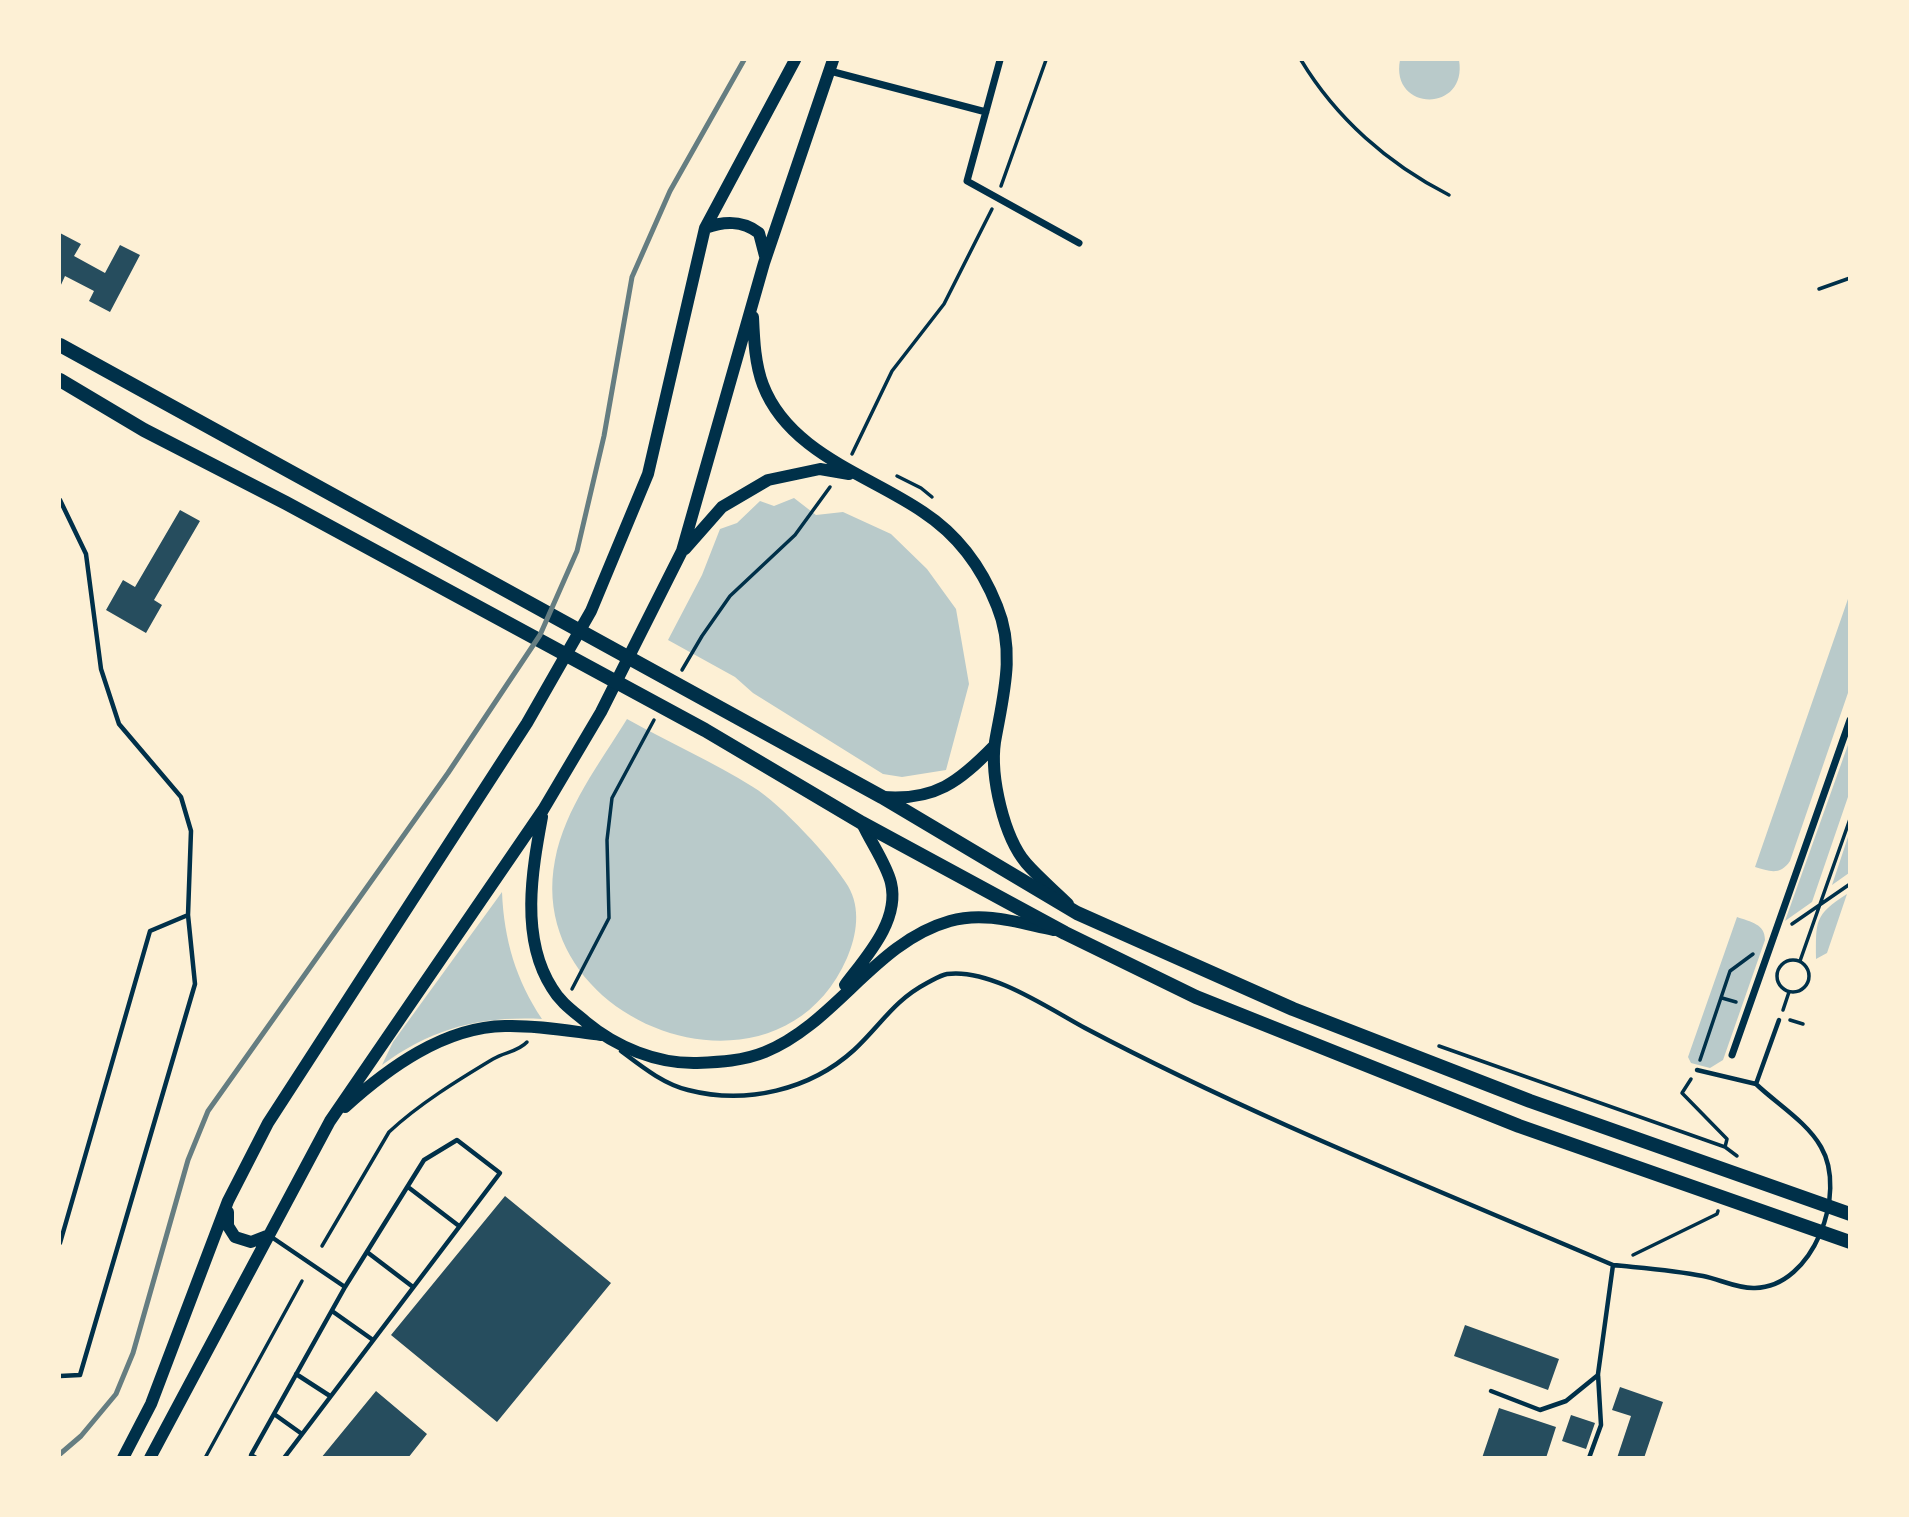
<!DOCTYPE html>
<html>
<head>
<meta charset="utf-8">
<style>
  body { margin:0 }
  #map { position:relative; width:1909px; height:1517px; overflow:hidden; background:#fdf0d5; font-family:Inter,sans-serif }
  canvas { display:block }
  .frame { position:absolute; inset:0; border:61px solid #fdf0d5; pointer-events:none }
</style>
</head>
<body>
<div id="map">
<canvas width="1909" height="1517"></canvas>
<div class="frame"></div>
</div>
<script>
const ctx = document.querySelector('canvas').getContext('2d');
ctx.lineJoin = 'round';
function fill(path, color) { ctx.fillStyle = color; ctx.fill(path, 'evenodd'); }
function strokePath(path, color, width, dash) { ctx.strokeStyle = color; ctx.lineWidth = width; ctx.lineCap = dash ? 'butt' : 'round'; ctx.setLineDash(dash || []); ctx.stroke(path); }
const green = new Path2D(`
  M1400,60H1459C1468,113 1390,112 1400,60Z
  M794,498L816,515L843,512L891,534L927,569L956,609L969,684L946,770L902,777L883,774L753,693L735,677L668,640L702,575L720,529L737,523L760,501L774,506Z
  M1849,596V690L1790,861C1780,876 1769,871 1755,867Z
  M627,719C668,742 713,762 753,787C781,804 831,858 848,886C861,908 857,935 847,958C777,1118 523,1024 555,860C565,808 600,763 627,719Z
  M1849,742V794L1812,902L1785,921Z
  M1849,834V873L1832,885Z
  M502,892C504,940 516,980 542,1019C480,1016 433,1028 382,1065L393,1042Z
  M1847,894L1827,953L1816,959C1816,921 1814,915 1847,894Z
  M1737,917C1751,922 1765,924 1765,940L1723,1060L1710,1068L1691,1063L1688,1057Z`);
const building = new Path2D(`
  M60,233L81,244L74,256L105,273L120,245L140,255L110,312L89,301L94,291L65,276L60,287Z
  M180,510L200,521L154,600L162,605L146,633L106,610L123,580L135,587Z
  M505,1196L611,1283L497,1422L391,1335Z
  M1465,1325L1559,1359L1548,1390L1454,1356Z
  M1620,1387L1663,1402L1644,1458H1617L1631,1416L1612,1410Z
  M376,1391L427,1434L408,1458H321Z
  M1499,1408L1556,1427L1546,1458H1482Z
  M1571,1415L1595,1423L1586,1449L1562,1441Z`);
const path = new Path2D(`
  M1301,60C1336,118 1388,164 1449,195
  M1001,186L1046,60
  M1819,289L1850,278
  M852,454L892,371L944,304L992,209
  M897,476L921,488L932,497
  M682,670L702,636L730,596L795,535L830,487
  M1792,924L1850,884
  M1777 976a16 16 0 1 1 32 0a16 16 0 1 1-32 0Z
  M1800,961L1850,819
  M572,989L609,918L607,840L612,798L654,720
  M1722,998L1736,1002
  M1783,1010L1789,992
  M1790,1020L1803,1024
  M1439,1046L1725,1147L1737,1156
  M1700,1060L1730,971L1753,954
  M1691,1079L1682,1093L1727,1139L1725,1147
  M322,1246L389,1132C419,1104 458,1080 493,1059C504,1052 518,1052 527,1042
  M1633,1255L1717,1214L1718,1211
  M205,1458L302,1281`);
const service = new Path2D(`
  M60,500L86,554L101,669L119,724L181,797L191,831L188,915L195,984L80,1375L60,1376
  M621,1051C641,1066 663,1084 688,1090C746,1105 810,1090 854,1050C881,1025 893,1001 927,983C933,980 941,975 947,974C990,968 1048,1008 1085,1028C1255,1118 1436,1189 1613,1265L1598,1374L1601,1425L1589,1458
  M1697,1070L1756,1084
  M408,1187L459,1226
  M270,1236L345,1287
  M60,1243L150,931L188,915
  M367,1252L413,1287
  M1613,1265C1642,1268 1673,1270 1703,1276C1719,1279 1738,1289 1755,1288C1813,1287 1848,1193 1821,1147C1807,1122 1777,1104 1756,1084L1779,1020
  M332,1311L373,1340
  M296,1374L330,1396
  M1491,1391L1540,1410L1566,1401L1598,1375
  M274,1414L302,1434
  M256,1458L251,1455L345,1287L424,1160L457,1140L500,1173L284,1458`);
const minor = new Path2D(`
  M1000,60L967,181L1079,243
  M830,71L986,112
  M1732,1055L1850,720`);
const secondary = new Path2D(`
  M705,228C724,221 742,220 759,233L765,256
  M753,317C754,340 755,364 763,385C789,453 869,475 923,512C958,535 982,568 997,606C1016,652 1003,696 995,742C990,777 1004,837 1026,863C1039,878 1055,891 1068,904
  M685,549L722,507L768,480L820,469L849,474
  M883,797C935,801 959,782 994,746
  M542,817C532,871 520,938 552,988C560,1002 573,1011 586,1022C616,1047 657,1064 697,1063C720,1062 743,1061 765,1052C836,1023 875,942 950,921C985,911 1019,923 1054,930
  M845,985C866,957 900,921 891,883C887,865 870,841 862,823
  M345,1107C388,1068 444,1027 505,1026C537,1025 569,1031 601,1035
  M228,1212V1226L235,1237L251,1242L269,1235
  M123,1458L151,1404L228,1201L268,1123L527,723L591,611L648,474L705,228L795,60
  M150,1458L330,1121L543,810L601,712L682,551L764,263L833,60`);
const primary = new Path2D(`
  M60,345L882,797L1077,913L1293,1009L1530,1101L1850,1214
  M60,380L144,430L286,503L705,730L862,823L1065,933L1196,997L1519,1126L1850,1242`);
const rail = new Path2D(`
  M60,1454L81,1436L116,1394L133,1353L188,1160L208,1111L448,773L540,635L577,551L604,436L632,277L670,191L744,60`);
fill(green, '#b9caca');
fill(building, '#264d5e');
strokePath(path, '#003049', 3.5);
strokePath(service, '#003049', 4.5);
strokePath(minor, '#003049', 7);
strokePath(secondary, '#003049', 12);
strokePath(primary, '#003049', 14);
strokePath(rail, '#657d81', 5);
</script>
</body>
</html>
